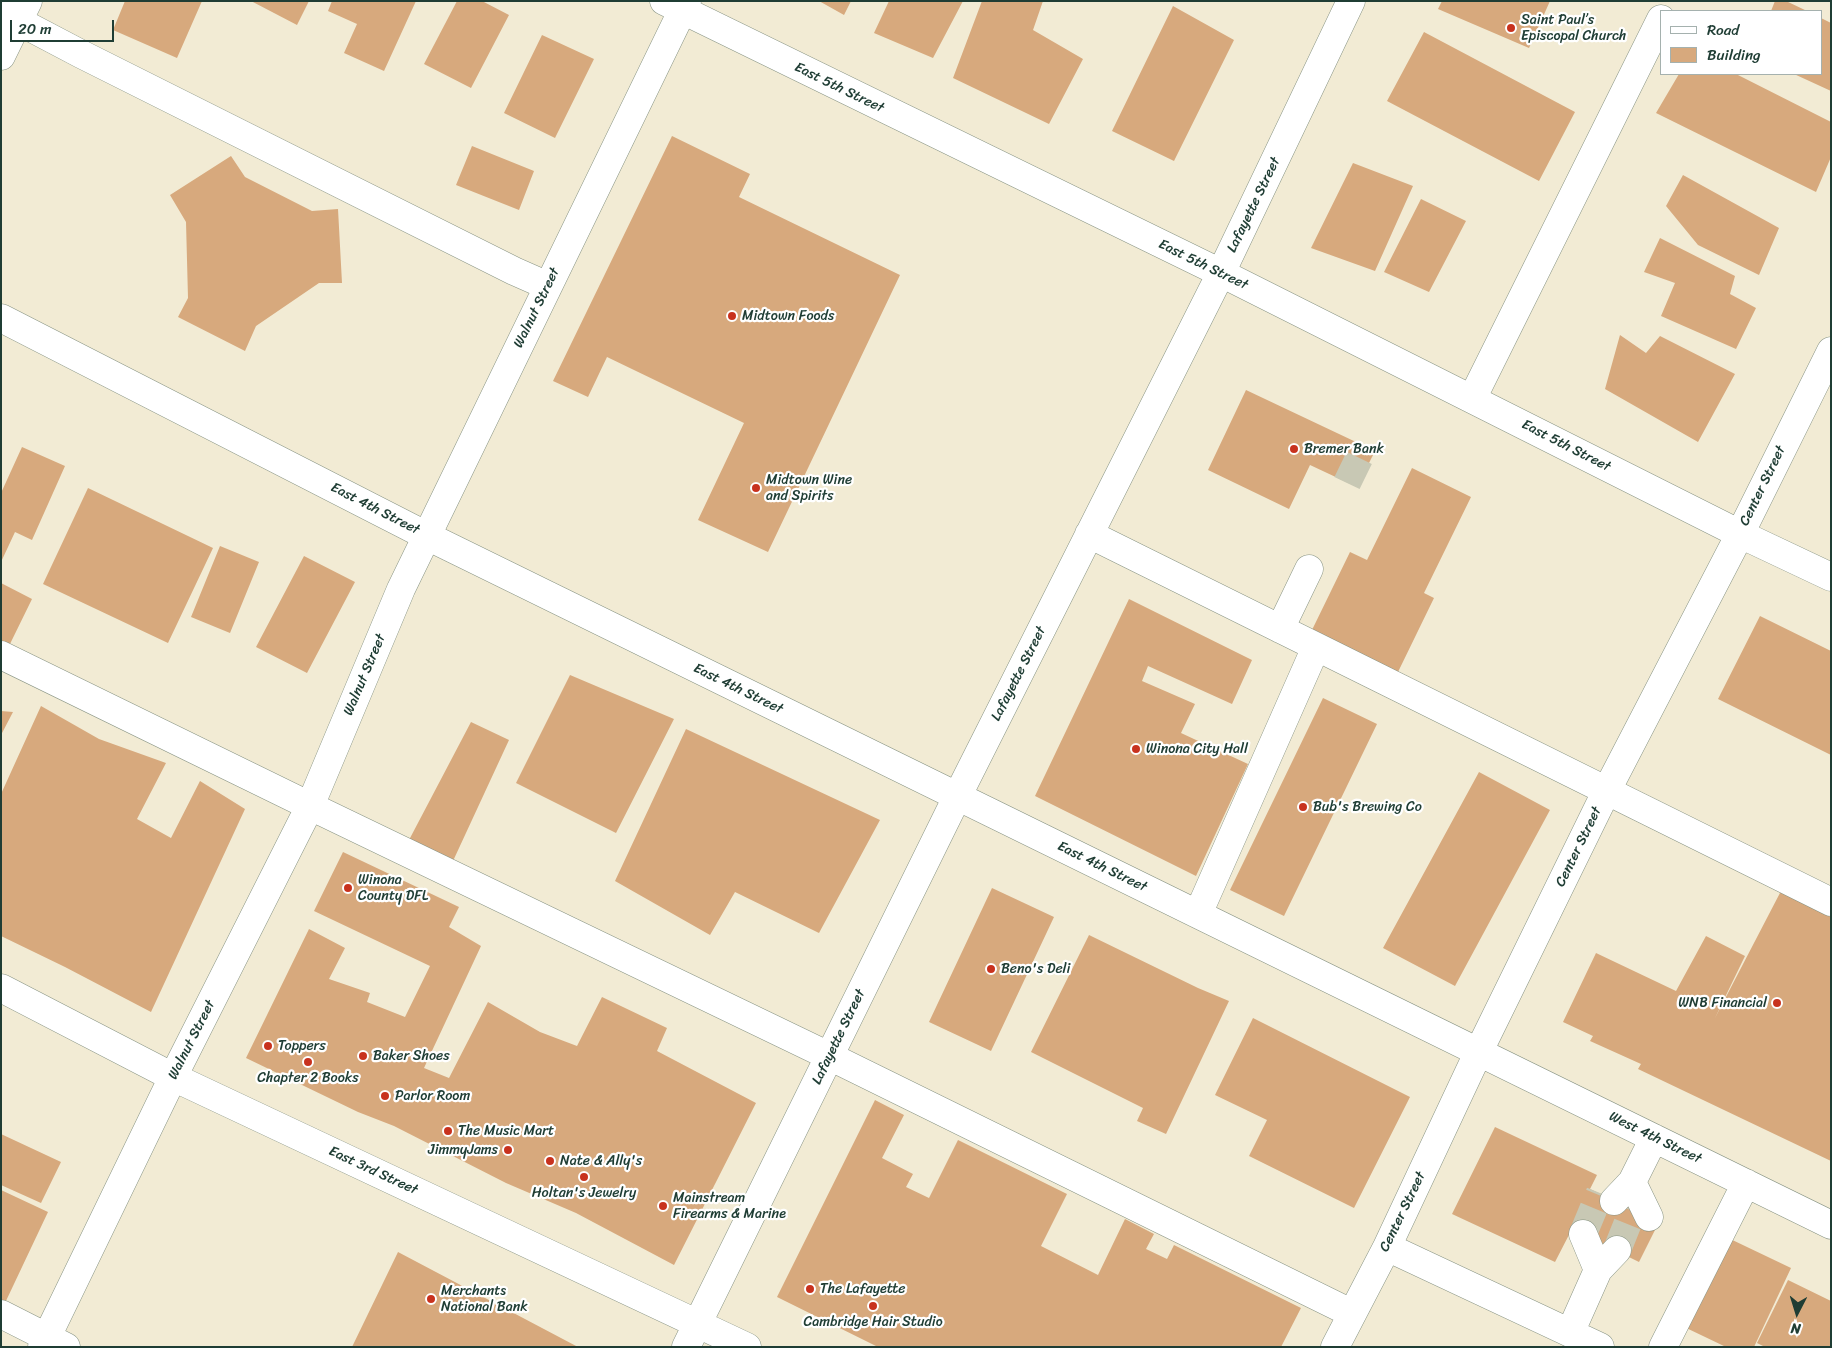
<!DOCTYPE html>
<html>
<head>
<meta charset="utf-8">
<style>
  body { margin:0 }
  #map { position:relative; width:1832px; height:1348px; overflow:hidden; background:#f2ebd4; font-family:Sriracha,sans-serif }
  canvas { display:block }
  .frame { position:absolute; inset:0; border:2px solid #1f3d34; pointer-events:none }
  .legend { position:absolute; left:1660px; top:10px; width:162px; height:65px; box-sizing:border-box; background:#fff; border:1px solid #a5b1ae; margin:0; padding:6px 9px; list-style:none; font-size:15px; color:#1f3d34 }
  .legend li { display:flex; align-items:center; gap:10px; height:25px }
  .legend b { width:25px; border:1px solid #a5b1ae }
  .north { position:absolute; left:1772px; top:1288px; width:50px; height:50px; -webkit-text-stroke:4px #fff; paint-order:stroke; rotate:185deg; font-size:14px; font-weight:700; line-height:20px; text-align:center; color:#1f3d34 }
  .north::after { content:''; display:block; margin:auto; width:18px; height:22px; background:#1f3d34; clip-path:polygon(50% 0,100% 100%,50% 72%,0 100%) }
  .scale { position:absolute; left:10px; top:20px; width:104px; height:22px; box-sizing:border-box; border:2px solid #1f3d34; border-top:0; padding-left:6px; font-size:15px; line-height:18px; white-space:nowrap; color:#1f3d34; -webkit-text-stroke:4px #fff; paint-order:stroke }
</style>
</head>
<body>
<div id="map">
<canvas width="1832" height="1348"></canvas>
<div class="frame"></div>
<ul class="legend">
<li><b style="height:6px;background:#fff"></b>Road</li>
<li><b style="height:14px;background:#d7a97d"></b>Building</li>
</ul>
<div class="north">N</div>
<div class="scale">20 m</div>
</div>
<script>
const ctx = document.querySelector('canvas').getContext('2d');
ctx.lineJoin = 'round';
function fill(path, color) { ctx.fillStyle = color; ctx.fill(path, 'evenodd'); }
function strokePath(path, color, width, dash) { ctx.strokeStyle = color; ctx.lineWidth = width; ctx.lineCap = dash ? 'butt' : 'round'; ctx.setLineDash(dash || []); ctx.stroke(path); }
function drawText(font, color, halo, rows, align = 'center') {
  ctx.font = font + ' Sriracha,sans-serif'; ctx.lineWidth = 4.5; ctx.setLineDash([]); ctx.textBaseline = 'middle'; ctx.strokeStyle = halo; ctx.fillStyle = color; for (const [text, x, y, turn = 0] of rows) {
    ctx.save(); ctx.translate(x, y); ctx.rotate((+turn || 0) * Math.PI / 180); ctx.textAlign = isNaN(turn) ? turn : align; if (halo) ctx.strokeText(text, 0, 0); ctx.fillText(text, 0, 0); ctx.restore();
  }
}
const building = new Path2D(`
  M125,1H202L177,58L113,30Z
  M251,1H309L297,25Z
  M332,1H416L384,71L344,53L357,24L328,11Z
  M457,1H482L509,15L471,88L424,64Z
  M819,1H851L844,15Z
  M889,1H963L933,58L874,33Z
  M982,1H1043L1033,30L1083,59L1049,124L953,78Z
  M1442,1H1550L1529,48L1438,9Z
  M1775,1H1786L1807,11H1771Z
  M1173,6L1234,40L1174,161L1112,131Z
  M1821,18L1831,23V91L1794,74H1821Z
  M1424,32L1575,112L1539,181L1387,101Z
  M542,35L594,59L555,138L504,113Z
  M1679,74H1736L1831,122V157L1816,192L1656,113Z
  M672,136L750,174L739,197L900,275L768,552L698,520L744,423L607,357L588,397L553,381Z
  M472,146L534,171L519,210L456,185Z
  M231,156L245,177L312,211L338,209L342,283H319L256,326L245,351L178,317L188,298L186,222L170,195Z
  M1353,163L1413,186L1375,271L1311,248Z
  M1683,175L1779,228L1759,275L1698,245L1666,206Z
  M1421,199L1466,221L1429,292L1384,272Z
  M1660,238L1735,276L1730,294L1756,308L1736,349L1661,316L1675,283L1644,272Z
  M1620,335L1646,353L1660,336L1735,374L1698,442L1605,389Z
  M1246,390L1375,451L1357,487L1310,465L1289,509L1208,470Z
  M22,447L65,466L32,540L15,532L1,562V493Z
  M1412,468L1471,497L1424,593L1434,598L1398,672L1312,630L1350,552L1367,560Z
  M88,488L213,548L168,643L43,584Z
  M220,546L259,562L230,633L191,617Z
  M304,556L355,582L307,673L256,647Z
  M1,583L32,599L9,646L1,642Z
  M1129,599L1252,660L1232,704L1148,666L1142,681L1195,704L1181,733L1248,764L1196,876L1035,796Z
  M1760,616L1831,651V755L1718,699Z
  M570,675L674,719L616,833L516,783Z
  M1323,698L1377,724L1284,916L1230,890Z
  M41,706L99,739L166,763L137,819L171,838L200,781L245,809L151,1012L65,967L1,936V794Z
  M1,711L13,712L1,735Z
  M471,722L509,740L453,861L409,840Z
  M686,729L880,820L819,933L735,892L710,935L615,881Z
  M1479,772L1550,810L1455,986L1383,948Z
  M343,852L459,907L449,927L481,946L424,1068L449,1078L488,1002L540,1032L577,1046L602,997L667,1028L657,1051L756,1103L674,1265L576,1213L506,1183L394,1126L358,1112L246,1058L309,929L345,948L329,979L370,993L367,1002L405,1017L430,966L314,911Z
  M992,888L1054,917L991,1051L929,1022Z
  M1781,891L1831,917V1161L1638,1069L1641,1064L1590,1041L1593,1036L1563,1022L1596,953L1676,991L1706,936L1745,956L1715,1018Z
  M1089,935L1198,988L1229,1001L1166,1134L1137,1121L1143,1108L1031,1052Z
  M1253,1018L1410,1097L1354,1208L1249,1156L1267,1120L1215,1095Z
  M875,1100L904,1115L882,1158L913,1174L906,1187L929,1198L958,1140L1067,1194L1041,1246L1098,1275L1125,1219L1154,1234L1146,1249L1167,1259L1174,1245L1301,1308L1281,1347H878L777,1297Z
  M1495,1127L1597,1175L1590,1189L1659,1222L1639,1262L1572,1229L1555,1262L1452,1214Z
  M1,1134L61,1162L41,1203L1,1185Z
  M1,1190L48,1212L5,1303L1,1301Z
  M1724,1236L1791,1268L1754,1347H1726L1680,1325Z
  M398,1252L578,1347H352Z
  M1788,1280L1831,1301V1347H1765L1757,1343Z`);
const minorTunnel = new Path2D(`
  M1347,483L1365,446
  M1583,1234L1600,1193
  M1617,1250L1633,1210`);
const minor = new Path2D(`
  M664,1L1221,273L1740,534L1831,577
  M1,12L81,54L514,271L548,286
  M1,56L28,1
  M1,318L427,536L1831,1225
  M1472,399L1661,19
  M1089,534L1831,902
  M1280,629L1309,569
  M1,655L310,806L829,1056L1351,1313
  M1198,914L1316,647
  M1,988L173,1077L747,1347
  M1632,1182L1649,1217
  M1614,1201L1632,1182L1654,1138
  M1583,1234L1598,1270
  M1387,1247L1600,1347
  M1,1314L66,1347
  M1570,1333L1598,1270L1617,1250
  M42,1347L173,1077L310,806L401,589L687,1
  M686,1347L957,797L1221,273L1351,1
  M1335,1347L1387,1247L1479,1051L1606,792L1740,534L1831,351
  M1663,1347L1746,1183`);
const markers = [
  [1511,28,5,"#c8321e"],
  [732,316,5,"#c8321e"],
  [1294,449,5,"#c8321e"],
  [756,488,5,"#c8321e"],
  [1136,749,5,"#c8321e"],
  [1303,807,5,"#c8321e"],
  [348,888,5,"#c8321e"],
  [991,969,5,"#c8321e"],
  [1777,1003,5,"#c8321e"],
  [268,1046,5,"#c8321e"],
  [363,1056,5,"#c8321e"],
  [308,1062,5,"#c8321e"],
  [385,1096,5,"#c8321e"],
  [448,1131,5,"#c8321e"],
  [508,1150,5,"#c8321e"],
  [550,1161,5,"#c8321e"],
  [584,1177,5,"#c8321e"],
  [663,1206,5,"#c8321e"],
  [810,1289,5,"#c8321e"],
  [431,1299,5,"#c8321e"],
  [873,1306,5,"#c8321e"]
];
const poiNames = [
  ["Saint Paul’s",1521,20],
  ["Episcopal Church",1521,36],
  ["Midtown Foods",742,316],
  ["Bremer Bank",1304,449],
  ["Midtown Wine",766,480],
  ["and Spirits",766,496],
  ["Winona City Hall",1146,749],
  ["Bub's Brewing Co",1313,807],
  ["Winona",358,880],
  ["County DFL",358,896],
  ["Beno's Deli",1001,969],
  ["WNB Financial",1767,1003,"right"],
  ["Toppers",278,1046],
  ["Baker Shoes",373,1056],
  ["Chapter 2 Books",308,1078,"center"],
  ["Parlor Room",395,1096],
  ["The Music Mart",458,1131],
  ["JimmyJams",498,1150,"right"],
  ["Nate & Ally's",560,1161],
  ["Holtan's Jewelry",584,1193,"center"],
  ["Mainstream",673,1198],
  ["Firearms & Marine",673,1214],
  ["The Lafayette",820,1289],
  ["Merchants",441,1291],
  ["National Bank",441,1307],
  ["Cambridge Hair Studio",873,1322,"center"]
];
const streetNames = [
  ["East 5th Street",839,88,26],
  ["Lafayette Street",1254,205,-64],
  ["East 5th Street",1203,265,26],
  ["Walnut Street",537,308,-64],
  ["East 5th Street",1566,446,27],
  ["Center Street",1763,486,-64],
  ["East 4th Street",375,509,27],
  ["Lafayette Street",1019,674,-63],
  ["Walnut Street",365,675,-67],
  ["East 4th Street",738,689,26],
  ["Center Street",1579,847,-64],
  ["East 4th Street",1102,867,26],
  ["Lafayette Street",839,1037,-64],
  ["Walnut Street",192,1040,-63],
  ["West 4th Street",1655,1138,26],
  ["East 3rd Street",373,1171,25],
  ["Center Street",1403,1212,-64]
];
fill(building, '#d7a97d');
strokePath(minorTunnel, '#c8c8b4', 28, [28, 14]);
strokePath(minor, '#889484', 29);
strokePath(minor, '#fff', 28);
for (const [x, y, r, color] of markers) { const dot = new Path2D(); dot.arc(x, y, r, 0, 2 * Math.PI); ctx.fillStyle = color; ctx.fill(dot); strokePath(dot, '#fff', 2); }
drawText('14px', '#1f3d34', '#fff', poiNames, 'left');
drawText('14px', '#1f3d34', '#fff', streetNames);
</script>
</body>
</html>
